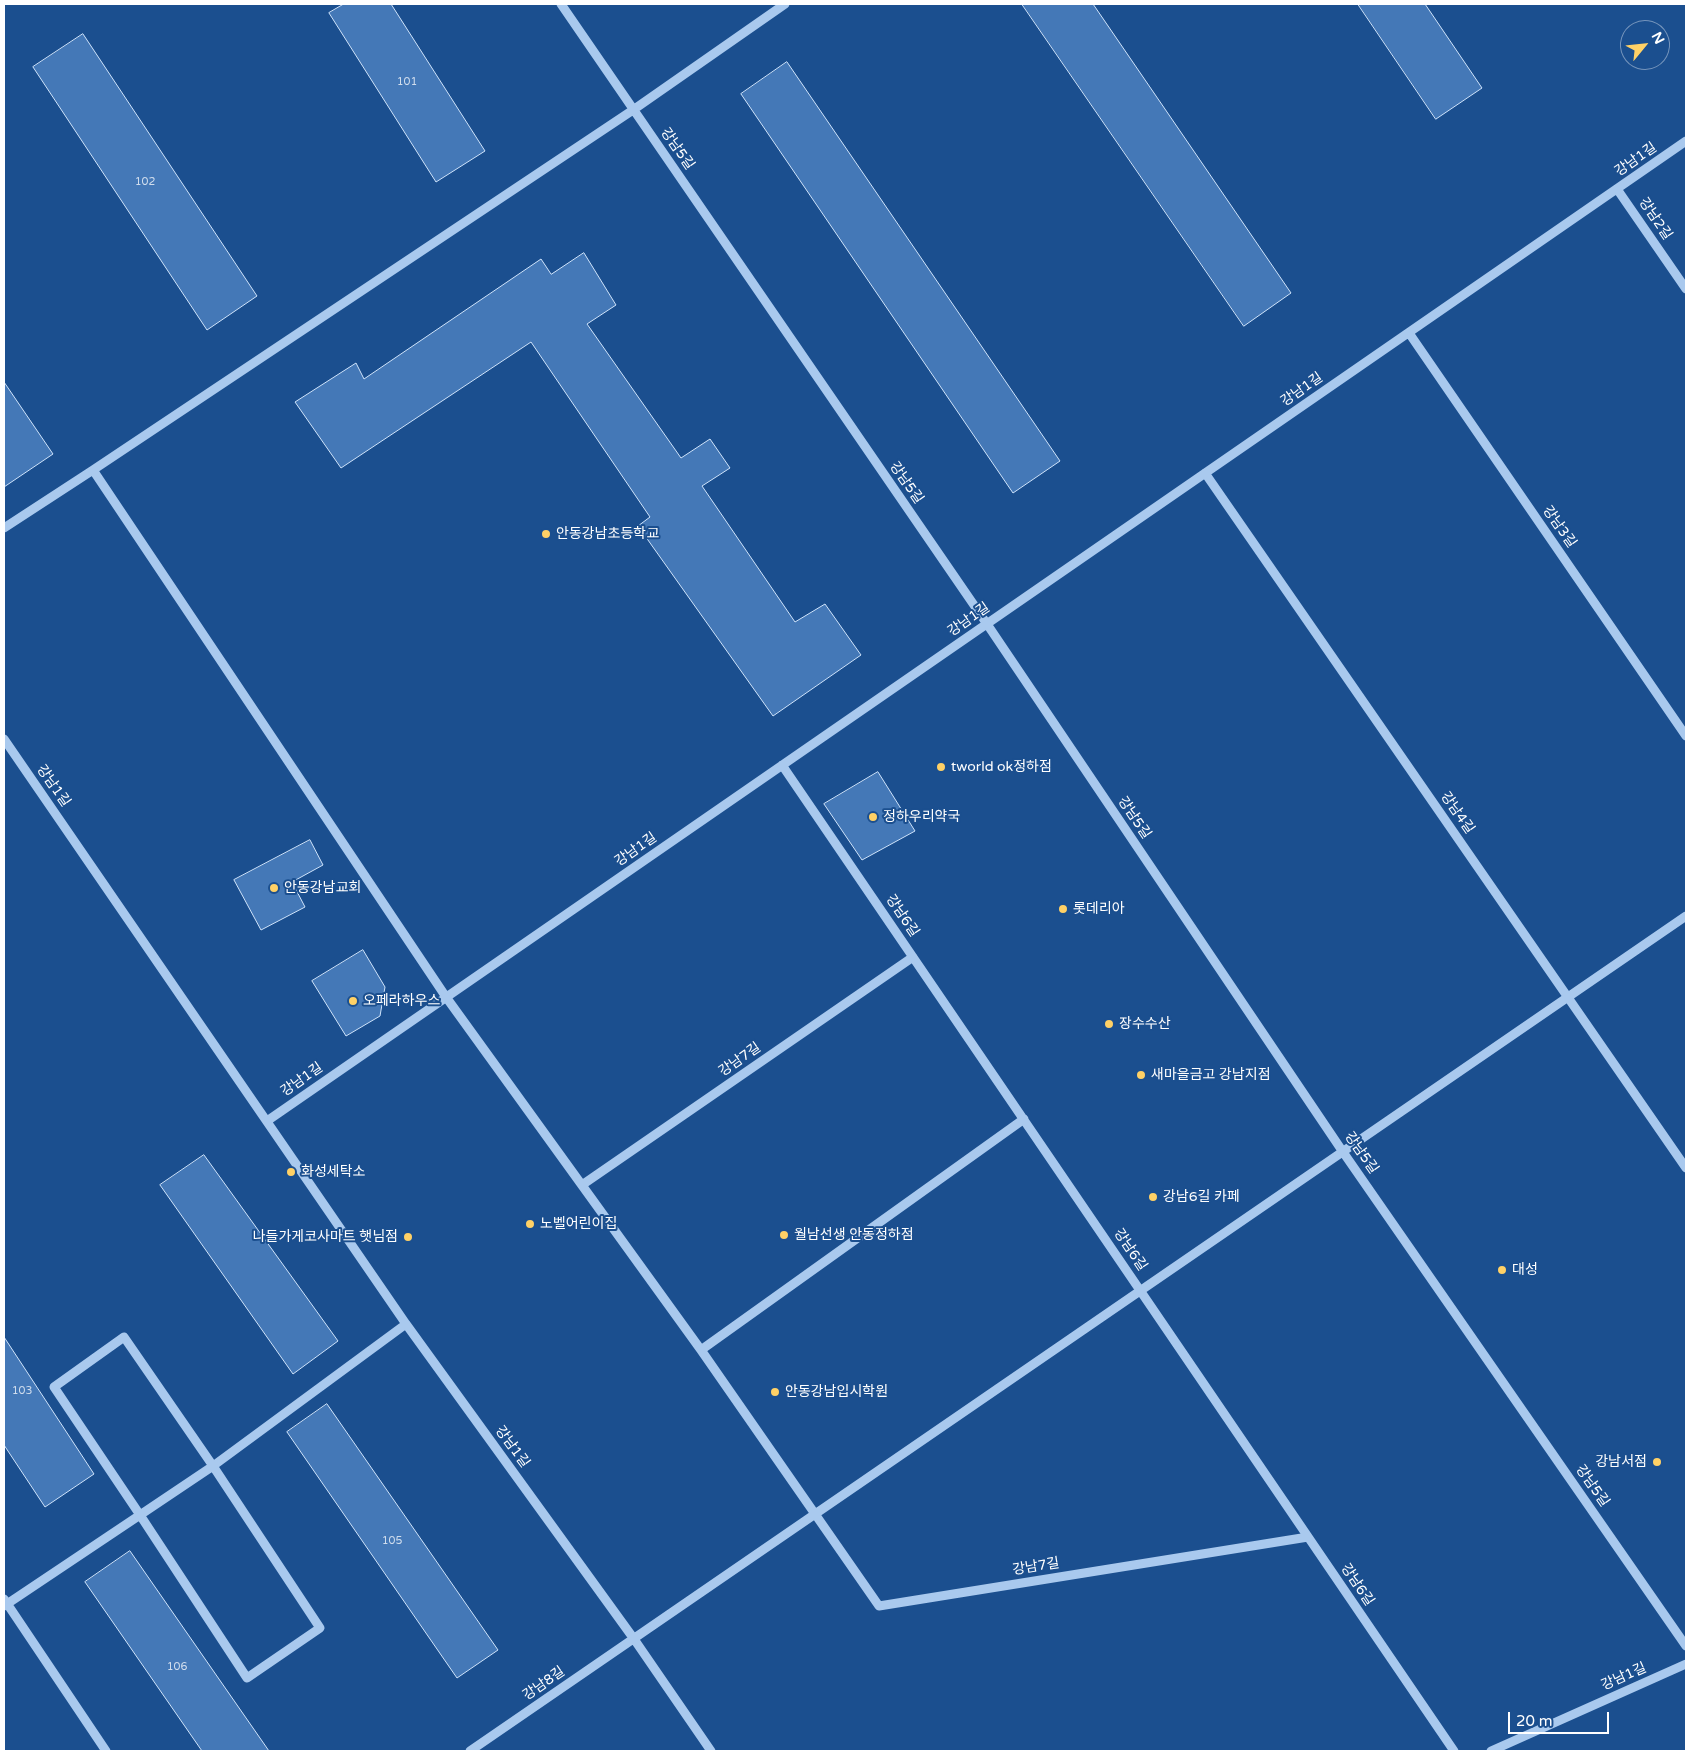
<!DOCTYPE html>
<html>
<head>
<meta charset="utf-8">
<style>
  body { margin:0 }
  #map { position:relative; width:1690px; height:1755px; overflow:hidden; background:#1b4f8f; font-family:"Varela Round",sans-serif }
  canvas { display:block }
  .frame { position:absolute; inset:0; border:5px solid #fff; pointer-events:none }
  .north { position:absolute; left:1620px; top:20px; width:50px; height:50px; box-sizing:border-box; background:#1b4f8f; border:1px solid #7695bc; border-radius:50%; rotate:62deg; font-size:14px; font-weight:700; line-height:20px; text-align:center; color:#fff }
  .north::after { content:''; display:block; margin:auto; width:18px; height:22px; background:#ffd166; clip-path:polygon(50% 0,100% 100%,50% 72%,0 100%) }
  .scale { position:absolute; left:1508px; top:1712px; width:101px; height:22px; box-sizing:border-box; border:2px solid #fff; border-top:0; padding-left:6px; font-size:15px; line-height:18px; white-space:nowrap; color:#fff; -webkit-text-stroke:4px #1b4f8f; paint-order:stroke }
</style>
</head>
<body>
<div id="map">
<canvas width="1690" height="1755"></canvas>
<div class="frame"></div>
<div class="north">N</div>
<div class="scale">20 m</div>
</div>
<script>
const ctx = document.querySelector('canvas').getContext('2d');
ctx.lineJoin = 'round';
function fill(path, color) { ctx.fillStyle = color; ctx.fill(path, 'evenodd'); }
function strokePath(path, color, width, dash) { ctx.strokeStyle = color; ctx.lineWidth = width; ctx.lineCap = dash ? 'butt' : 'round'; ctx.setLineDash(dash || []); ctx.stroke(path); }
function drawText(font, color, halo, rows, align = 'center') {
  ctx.font = font + ' "Varela Round","Noto Sans KR",sans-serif'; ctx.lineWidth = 4; ctx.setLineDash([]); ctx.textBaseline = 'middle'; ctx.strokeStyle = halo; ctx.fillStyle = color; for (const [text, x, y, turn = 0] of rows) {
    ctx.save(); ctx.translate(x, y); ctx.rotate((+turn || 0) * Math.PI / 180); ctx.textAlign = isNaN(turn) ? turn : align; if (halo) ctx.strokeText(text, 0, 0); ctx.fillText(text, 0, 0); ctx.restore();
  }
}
const building = new Path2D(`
  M344,4H391L485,151L436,182L329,13Z
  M1022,4H1093L1291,293L1244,326Z
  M1358,4H1425L1482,88L1436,119Z
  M83,34L257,296L207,330L33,67Z
  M787,62L1060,461L1013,493L741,94Z
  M584,253L616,305L587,324L681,458L710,439L730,468L702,486L795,622L825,604L861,655L773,716L638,526L650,517L531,342L341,468L295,402L356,363L364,379L541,259L551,274Z
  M4,382L53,454L4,487Z
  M878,772L915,831L862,860L824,804Z
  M310,840L323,865L292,882L305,907L261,930L234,880Z
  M363,950L385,987L380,1016L346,1036L312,981Z
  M204,1155L338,1341L293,1374L160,1185Z
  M4,1337L94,1474L45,1507L4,1445Z
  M327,1404L498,1650L457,1678L287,1432Z
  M130,1551L269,1751H202L85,1582Z`);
const minor = new Path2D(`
  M561,4L987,624L1343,1152L1686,1646
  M1617,189L1686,289
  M1409,333L1686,736
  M93,470L446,997L701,1350L879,1606L1308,1537
  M1205,473L1686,1168
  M4,528L93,470L633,110L785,4
  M4,739L406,1324L634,1639L711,1751
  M782,765L1454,1751
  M267,1121L1686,141
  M582,1185L913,957
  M124,1337L213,1466L140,1515L54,1387Z
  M701,1350L1024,1119
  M4,1599L106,1751
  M4,1606L140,1515L247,1678L320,1628L213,1466L406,1324
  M470,1751L1686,916
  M1491,1751L1686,1664`);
const markers = [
  [546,534,5,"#ffd166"],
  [941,767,5,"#ffd166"],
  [873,817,5,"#ffd166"],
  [274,888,5,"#ffd166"],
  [1063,909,5,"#ffd166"],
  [353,1001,5,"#ffd166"],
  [1109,1024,5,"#ffd166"],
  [1141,1075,5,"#ffd166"],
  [291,1172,5,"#ffd166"],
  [1153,1197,5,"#ffd166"],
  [530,1224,5,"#ffd166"],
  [784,1235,5,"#ffd166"],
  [408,1237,5,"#ffd166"],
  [1502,1270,5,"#ffd166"],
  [775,1392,5,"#ffd166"],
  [1657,1462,5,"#ffd166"]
];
const numberNames = [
  ["101",407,82],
  ["102",145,182],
  ["103",22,1391],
  ["105",392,1541],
  ["106",177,1667]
];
const streetNames = [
  ["강남5길",677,149,55],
  ["강남1길",1636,160,-35],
  ["강남2길",1655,219,56],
  ["강남1길",1302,390,-35],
  ["강남5길",906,483,55],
  ["강남3길",1559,527,55],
  ["강남1길",969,620,-35],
  ["강남1길",53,786,55],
  ["강남4길",1457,813,55],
  ["강남5길",1134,818,56],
  ["강남1길",636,850,-35],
  ["강남6길",902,916,56],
  ["강남7길",740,1060,-35],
  ["강남1길",302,1080,-35],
  ["강남5길",1361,1153,55],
  ["강남6길",1130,1250,56],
  ["강남1길",512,1447,54],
  ["강남5길",1592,1486,55],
  ["강남7길",1036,1567,-9],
  ["강남6길",1357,1585,56],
  ["강남1길",1624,1677,-24],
  ["강남8길",544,1684,-35]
];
const poiNames = [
  ["안동강남초등학교",556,534],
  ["tworld ok정하점",951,767],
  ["정하우리약국",883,817],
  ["안동강남교회",284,888],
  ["롯데리아",1073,909],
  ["오페라하우스",363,1001],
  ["장수수산",1119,1024],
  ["새마을금고 강남지점",1151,1075],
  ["화성세탁소",301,1172],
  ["강남6길 카페",1163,1197],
  ["노벨어린이집",540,1224],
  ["월남선생 안동정하점",794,1235],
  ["나들가게코사마트 햇님점",398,1237,"right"],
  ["대성",1512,1270],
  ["안동강남입시학원",785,1392],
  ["강남서점",1647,1462,"right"]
];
fill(building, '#4478b7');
strokePath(building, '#cfe3fa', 1);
strokePath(minor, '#a9c9ee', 9);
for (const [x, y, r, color] of markers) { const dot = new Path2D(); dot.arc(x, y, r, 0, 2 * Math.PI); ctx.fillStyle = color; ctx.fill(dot); strokePath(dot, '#1b4f8f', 2); }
drawText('11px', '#d0dded', null, numberNames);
drawText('14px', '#fff', '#1b4f8f', streetNames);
drawText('14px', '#fff', '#1b4f8f', poiNames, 'left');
</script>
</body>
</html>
